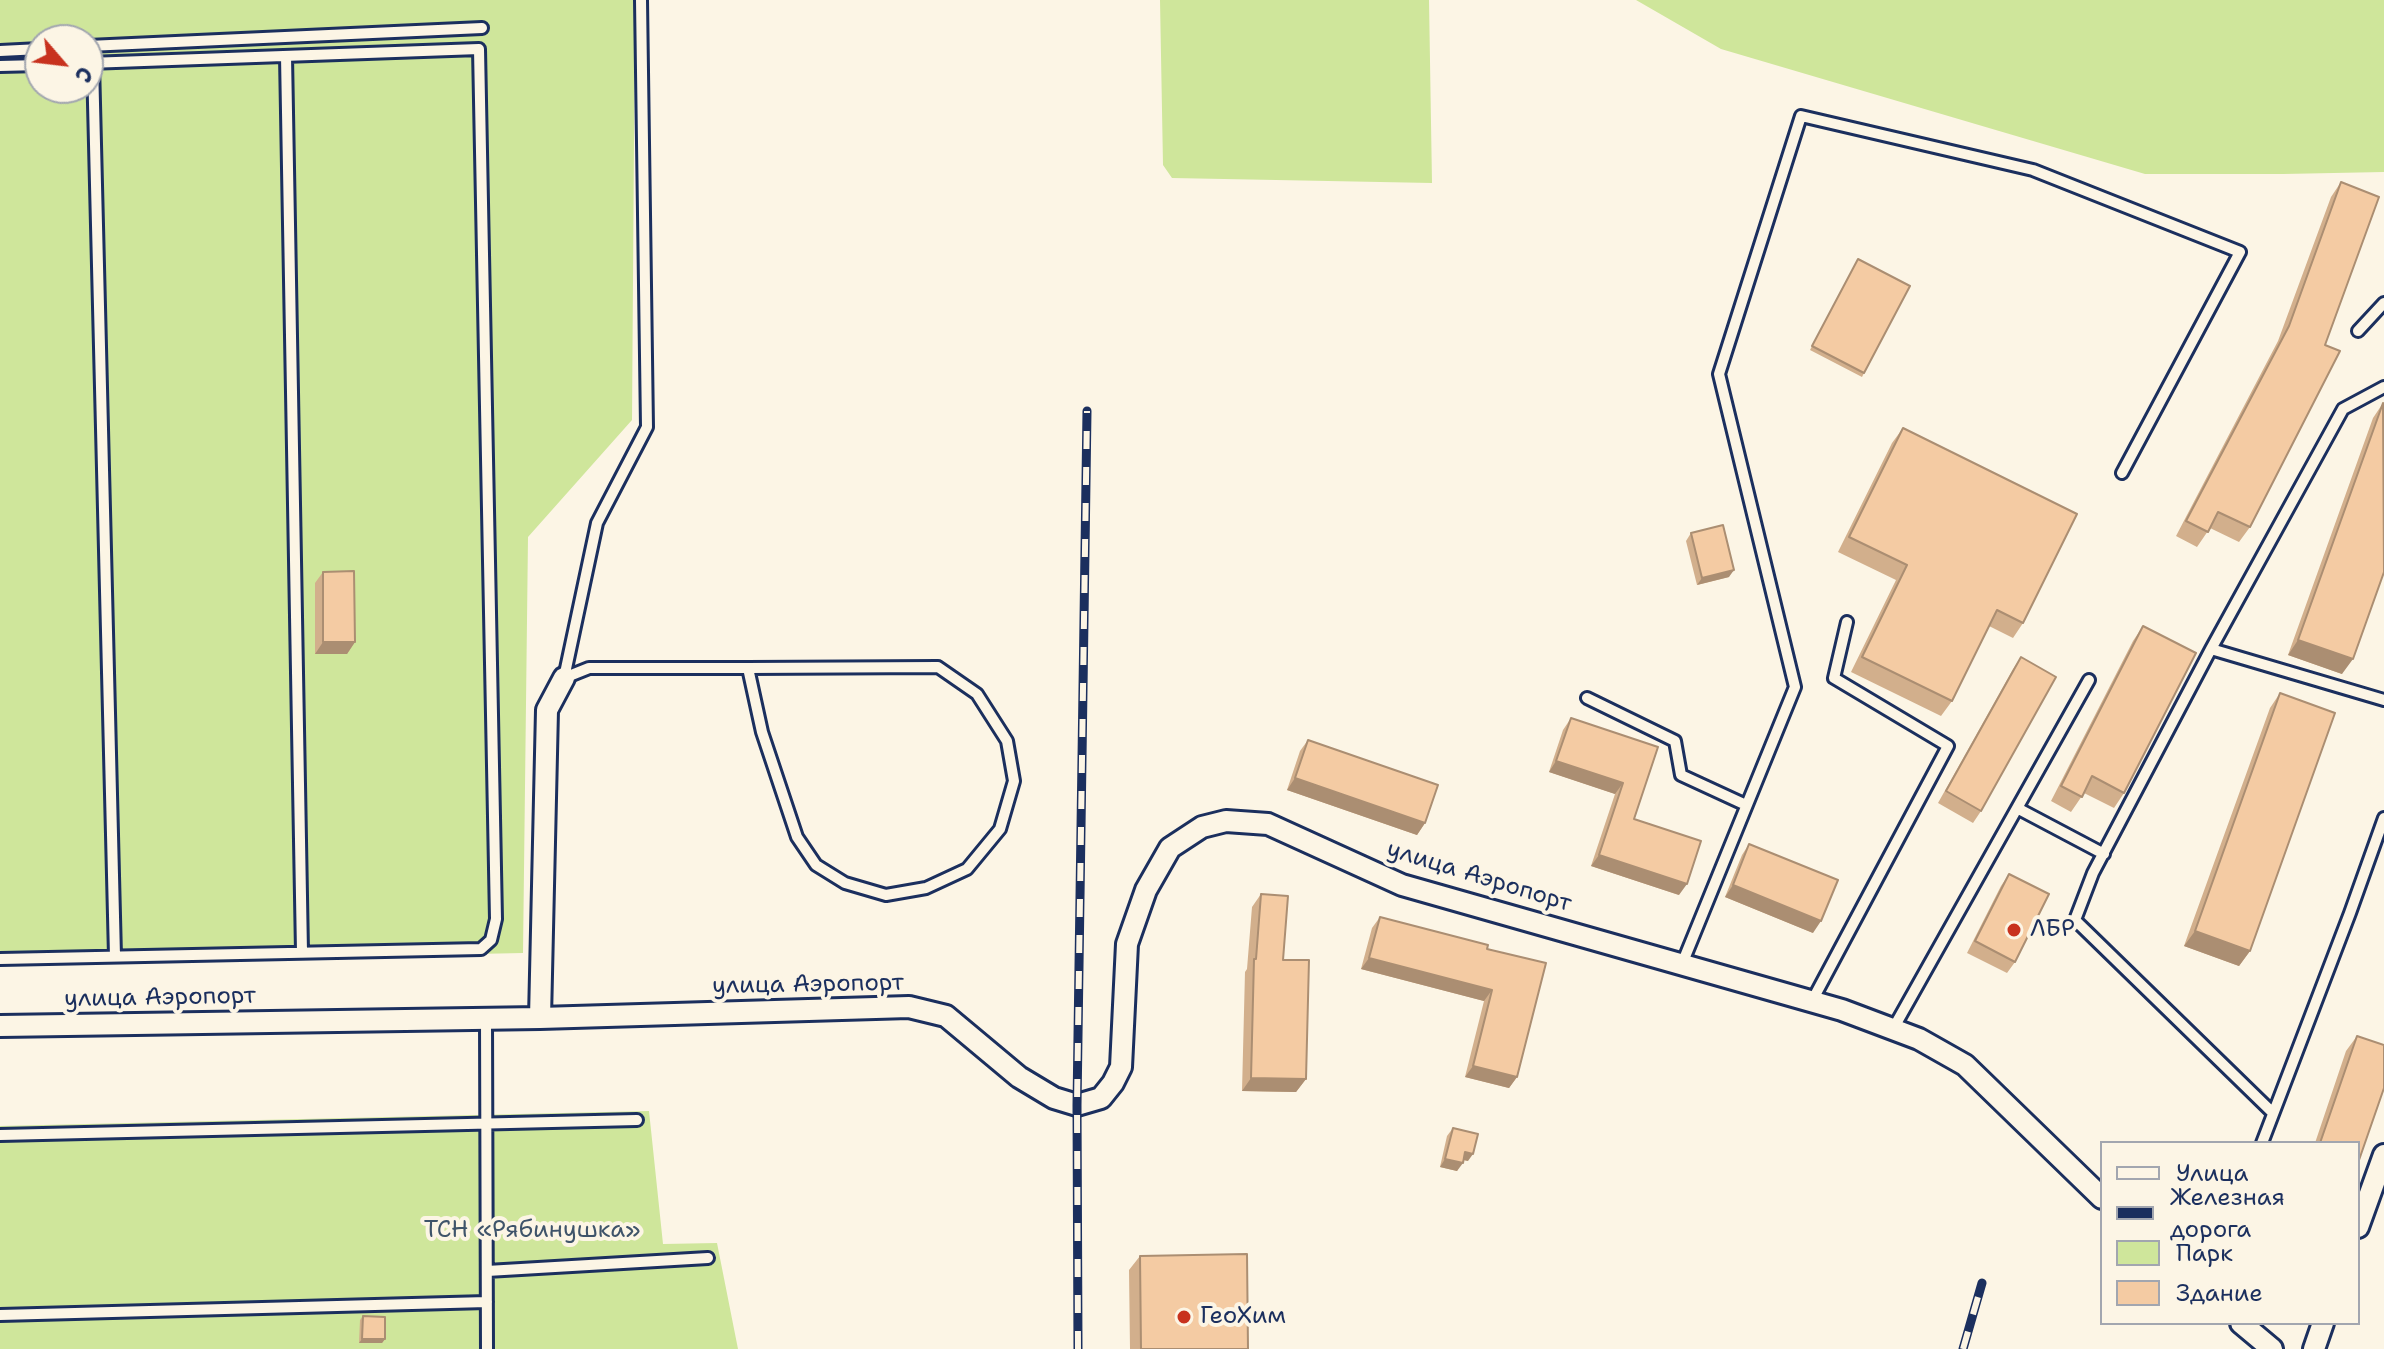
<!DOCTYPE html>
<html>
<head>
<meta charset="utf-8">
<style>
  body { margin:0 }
  #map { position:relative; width:2384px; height:1349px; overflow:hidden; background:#fcf5e5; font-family:"Shantell Sans",sans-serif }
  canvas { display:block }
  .legend { position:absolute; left:2100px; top:1141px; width:260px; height:184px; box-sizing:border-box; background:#fcf5e5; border:2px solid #a2a6af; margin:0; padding:10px 14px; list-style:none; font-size:24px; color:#1b2f5e }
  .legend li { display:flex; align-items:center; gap:16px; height:40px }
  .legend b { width:40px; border:2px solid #a2a6af }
  .north { position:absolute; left:24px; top:24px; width:80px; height:80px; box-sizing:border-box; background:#fcf5e5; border:2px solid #a2a6af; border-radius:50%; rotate:118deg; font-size:22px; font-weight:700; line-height:32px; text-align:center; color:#1b2f5e }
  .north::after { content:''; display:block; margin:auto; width:28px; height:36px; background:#c8321e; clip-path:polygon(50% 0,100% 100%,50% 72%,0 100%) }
</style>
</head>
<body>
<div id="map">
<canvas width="2384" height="1349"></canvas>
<ul class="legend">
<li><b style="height:10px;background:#fcf5e5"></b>Улица</li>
<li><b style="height:10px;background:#1b2f5e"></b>Железная дорога</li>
<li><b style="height:22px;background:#cfe69b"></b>Парк</li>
<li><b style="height:22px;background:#f4cba3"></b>Здание</li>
</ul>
<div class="north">С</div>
</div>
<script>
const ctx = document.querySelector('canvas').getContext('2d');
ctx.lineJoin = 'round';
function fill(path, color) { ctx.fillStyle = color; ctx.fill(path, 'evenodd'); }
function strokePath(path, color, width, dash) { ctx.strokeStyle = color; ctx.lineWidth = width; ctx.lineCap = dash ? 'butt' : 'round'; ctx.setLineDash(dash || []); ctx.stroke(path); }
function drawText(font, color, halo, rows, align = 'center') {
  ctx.font = font + ' "Shantell Sans",sans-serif'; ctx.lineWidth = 8; ctx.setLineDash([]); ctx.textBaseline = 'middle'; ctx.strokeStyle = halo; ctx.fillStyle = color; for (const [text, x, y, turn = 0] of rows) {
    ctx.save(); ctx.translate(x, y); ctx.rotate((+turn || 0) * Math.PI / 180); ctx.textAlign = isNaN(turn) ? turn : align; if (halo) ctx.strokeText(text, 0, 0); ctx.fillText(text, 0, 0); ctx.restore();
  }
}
const green = new Path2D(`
  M0,0H635L632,420L528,537L523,953L0,964ZM40,40H88V88H40Z
  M1160,0H1429L1432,183L1172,178L1163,165Z
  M1636,0H2384V172L2283,174H2145L1721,49Z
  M649,1111L663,1244L717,1243L738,1349H0V1126Z`);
const lane = new Path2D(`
  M88,46L482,28
  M0,51L40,49
  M286,56L302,952
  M93,63L115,956
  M0,66L40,65
  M2358,331L2384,303
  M2211,649L2384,700
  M564,678L589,668H748L938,667L977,694L1007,741L1014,781L1000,829L967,869L926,888L886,895L845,883L816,865L797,837L762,732L748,668
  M564,678L597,523L647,427L641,0
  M1587,698L1675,741L1681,775L1746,805
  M2017,808L2104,854
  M0,959L481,949L491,940L496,919L479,49L88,63
  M1682,964L1795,687L1719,374L1801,116L2033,170L2240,252L2122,473
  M1812,1001L1948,746L1834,678L1847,622
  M486,1019L487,1349
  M1893,1029L2089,680
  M2273,1113L2075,920L2093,873L2211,649L2343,409L2384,387
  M0,1135L637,1120
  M2262,1143L2350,913L2384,818
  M487,1271L708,1258
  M0,1315L487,1302`);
const street = new Path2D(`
  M540,1018L547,710L564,678
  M0,1026L540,1018L909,1007L946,1016L1019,1077L1054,1098L1077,1105L1101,1098L1113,1083L1121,1067L1127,944L1146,890L1170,848L1202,827L1226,821L1268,824L1402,885L1842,1010L1919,1039L1965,1065L2102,1198
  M2358,1227L2384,1155
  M2241,1323L2272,1349
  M2314,1349L2323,1323`);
const rail = new Path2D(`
  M1078,1349L1077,1105L1087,411
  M1963,1349L1982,1283`);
const wall = new Path2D(`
  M2341,182L2250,527L2239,542L2210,528L2197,547L2176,536L2278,341L2331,197Z
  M1858,259L1864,373L1862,377L1810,350Z
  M2383,403L2342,674L2288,655L2373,418Z
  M1903,428L2023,623L2013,638L1989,626L1952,701L1941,716L1851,672L1896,580L1838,552L1892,443Z
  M1691,533L1729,577L1697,585L1686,541Z
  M323,572L355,642L347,654H315V583Z
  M2143,626L2124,793L2114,808L2084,793L2071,812L2051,801L2133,641Z
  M2021,657L1981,811L1973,823L1938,803L2013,669Z
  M2280,693L2250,951L2239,966L2184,946L2270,708Z
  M1571,718L1658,747L1634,819L1679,895L1591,866L1615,794L1549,772L1563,730Z
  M1308,740L1425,823L1417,835L1287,790L1300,751Z
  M1749,844L1813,933L1725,897L1742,855Z
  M2009,874L2015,962L2007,973L1967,953L2001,886Z
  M1261,894L1283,960L1306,1079L1296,1092L1242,1091L1245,972L1247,969L1252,907Z
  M1380,917L1487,949L1517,1077L1509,1088L1465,1077L1484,1001L1361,969L1372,928Z
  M2357,1036L2358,1143H2315L2346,1051Z
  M1453,1128L1468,1161L1463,1160L1457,1171L1440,1167L1447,1136Z
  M1140,1256L1248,1349H1130L1129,1270Z
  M363,1316L385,1339L382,1343H359L360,1320Z`);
const shadedWall = new Path2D(`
  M1734,570L1729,577L1697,585L1702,578Z
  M2298,640L2353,659L2342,674L2288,655Z
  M323,642H355L347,654H315Z
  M1556,761L1623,783L1615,794L1549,772Z
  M1295,778L1425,823L1417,835L1287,790Z
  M1599,855L1687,884L1679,895L1591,866Z
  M1733,885L1821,921L1813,933L1725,897Z
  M2195,931L2250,951L2239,966L2184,946Z
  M1369,958L1492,990L1484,1001L1361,969Z
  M1473,1066L1517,1077L1509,1088L1465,1077Z
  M1251,1078L1306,1079L1296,1092L1242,1091Z
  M1465,1152L1473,1154L1468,1161L1460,1159Z
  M1445,1159L1463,1163L1457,1171L1440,1167Z
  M362,1339H385L382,1343H359Z`);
const building = new Path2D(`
  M2341,182L2379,197L2325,345L2340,351L2250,527L2218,512L2208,532L2186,521L2289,326Z
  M1858,259L1910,286L1864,373L1812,346Z
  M2383,403L2384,572L2353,659L2298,640Z
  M1903,428L2077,514L2023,623L1997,610L1952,701L1862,657L1907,565L1849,537Z
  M1723,525L1734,570L1702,578L1691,533Z
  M354,571L355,642H323V572Z
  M2143,626L2196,653L2124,793L2092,776L2082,797L2061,786Z
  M2021,657L2056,677L1981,811L1946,791Z
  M2280,693L2335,713L2250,951L2195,931Z
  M1571,718L1658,747L1634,819L1701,841L1687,884L1599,855L1623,783L1556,761Z
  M1308,740L1438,785L1425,823L1295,778Z
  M1749,844L1838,880L1821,921L1733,885Z
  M2009,874L2049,894L2015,962L1975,941Z
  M1261,894L1288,896L1283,960H1309L1306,1079L1251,1078L1254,959H1256Z
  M1380,917L1488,945L1487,949L1546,963L1517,1077L1473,1066L1492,990L1369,958Z
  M2357,1036L2384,1045V1088L2358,1163V1143H2320Z
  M1453,1128L1478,1134L1473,1154L1465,1152L1463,1163L1445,1159Z
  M1247,1254L1248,1349H1141L1140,1256Z
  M363,1316L385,1317V1339H362Z`);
const markers = [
  [2014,930,8,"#c8321e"],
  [1184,1317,8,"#c8321e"]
];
const streetNames = [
  ["улица Аэропорт",1479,877,17],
  ["улица Аэропорт",808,985,-1],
  ["улица Аэропорт",160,998,-1]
];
const poiNames = [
  ["ЛБР",2030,930],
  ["ГеоХим",1200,1317]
];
const parkNames = [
  ["ТСН «Рябинушка»",532,1231]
];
fill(green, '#cfe69b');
strokePath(lane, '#1b2f5e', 16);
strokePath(street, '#1b2f5e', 26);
strokePath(lane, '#fcf5e5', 10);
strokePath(street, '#fcf5e5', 20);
strokePath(rail, '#1b2f5e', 9);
strokePath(rail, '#fcf5e5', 6, [18]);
fill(wall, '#d2af8c');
fill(shadedWall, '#ab8e72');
fill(building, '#f4cba3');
strokePath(building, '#ab8e72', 2);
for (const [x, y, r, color] of markers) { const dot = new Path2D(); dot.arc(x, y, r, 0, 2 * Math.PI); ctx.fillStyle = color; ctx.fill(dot); strokePath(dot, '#fcf5e5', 3); }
drawText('24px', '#1b2f5e', '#fcf5e5', streetNames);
drawText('24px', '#1b2f5e', '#fcf5e5', poiNames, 'left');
drawText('24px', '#3f546a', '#fcf5e5', parkNames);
</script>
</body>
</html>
